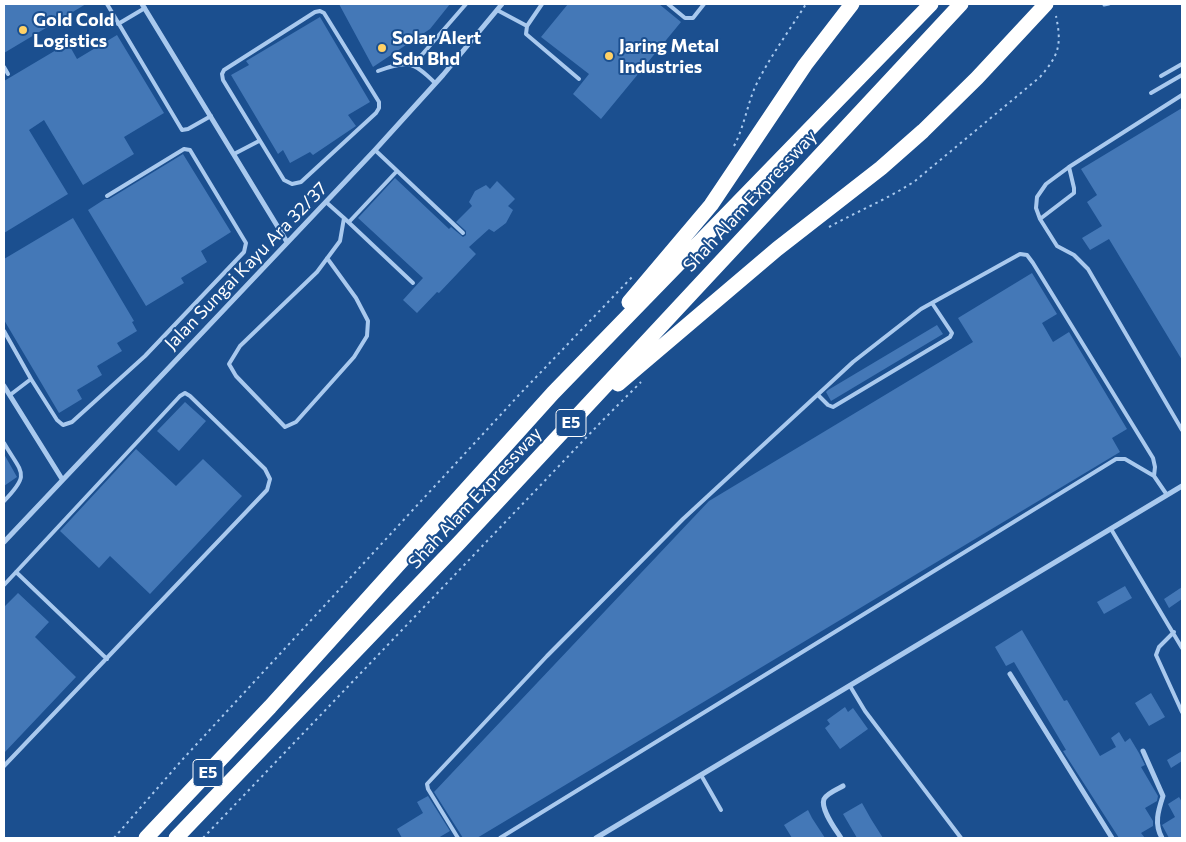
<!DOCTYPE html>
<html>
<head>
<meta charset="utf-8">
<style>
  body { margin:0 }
  #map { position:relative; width:1186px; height:842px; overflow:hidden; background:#1b4f8f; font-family:Commissioner,sans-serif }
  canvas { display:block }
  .frame { position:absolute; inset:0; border:5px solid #fff; pointer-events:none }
</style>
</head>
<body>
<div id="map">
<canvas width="1186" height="842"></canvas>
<div class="frame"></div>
</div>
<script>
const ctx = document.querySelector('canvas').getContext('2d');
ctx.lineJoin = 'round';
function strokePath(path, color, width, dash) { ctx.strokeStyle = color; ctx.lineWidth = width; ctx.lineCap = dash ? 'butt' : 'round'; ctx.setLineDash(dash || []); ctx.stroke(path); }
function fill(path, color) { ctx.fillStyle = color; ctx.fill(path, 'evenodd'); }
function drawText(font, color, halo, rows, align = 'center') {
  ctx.font = font + ' Commissioner,sans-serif'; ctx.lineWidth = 4; ctx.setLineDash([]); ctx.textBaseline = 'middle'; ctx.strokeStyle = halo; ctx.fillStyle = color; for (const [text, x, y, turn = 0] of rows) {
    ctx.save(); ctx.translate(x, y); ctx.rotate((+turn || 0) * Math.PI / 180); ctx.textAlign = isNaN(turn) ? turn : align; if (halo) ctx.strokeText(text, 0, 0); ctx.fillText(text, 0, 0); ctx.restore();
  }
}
const stream = new Path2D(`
  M1104,5L1109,4`);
const building = new Path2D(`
  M4,4H86L4,53Z
  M339,4H450L430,29L373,67Z
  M568,4H659L681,22L601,119L573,94L589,74L541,37Z
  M320,17L370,102L348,115L356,126L313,155L310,152L290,163L283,150L278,154L231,75L249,65L246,61Z
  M117,35L164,113L124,137L134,154L83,185L44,120L29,130L68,194L4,233V81L68,43L77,59Z
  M1182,108V360L1109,239L1090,250L1082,238L1102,226L1087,202L1097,195L1081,169Z
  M183,154L231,232L201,251L207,262L181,278L184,283L146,306L88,210L105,199H109Z
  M395,178L449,229L451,227L463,237L466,235V231L456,222L472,206L469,202L475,191L486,185L490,189L497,181L515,199L508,206L513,210L506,223L494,232L489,229L469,247L476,254L439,293L437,292L417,313L403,300L423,278L358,218Z
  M73,218L134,321L132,322L137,331L117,343L122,351L97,366L102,375L77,390L82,399L59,413L4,320V259Z
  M1032,273L1057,314L1042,323L1053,342L1069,332L1127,429L1112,438L1120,452L477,838H463L434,792L709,501L973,342L958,318Z
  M937,325L943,334L831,401L826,392L828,390Z
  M185,402L206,421L179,451L157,431Z
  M136,449L176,486L203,459L242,496L150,594L110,556L99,568L60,531Z
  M4,454L17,477L4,486Z
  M1125,586L1132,598L1104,614L1097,602Z
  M1182,587V599L1169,608L1164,599Z
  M18,593L49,622L35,637L76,677L4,753V607Z
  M1022,630L1064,701L1067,700L1100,756L1116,747L1111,738L1119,732L1125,742L1130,738L1139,753L1145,765L1141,767L1158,796L1157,801L1145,808L1153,821V826L1141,833L1145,838H1119L1063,751L1066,750L1014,662L1006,666L995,647Z
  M1151,693L1165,717L1149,726L1135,703Z
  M845,707L848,712L853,708L868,729L840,749L825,728L830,724L827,720Z
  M1182,751V761L1171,768L1167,760Z
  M428,796L450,831L438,838H402L397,829L423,813L417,802Z
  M1179,797L1182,802V838H1169L1162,825L1175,817L1168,804Z
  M862,803L871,819L883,838H857L843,814Z
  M808,810L812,818L825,838H792L784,825Z`);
const path = new Path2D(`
  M734,146C744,127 747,106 755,87C769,58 789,31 806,4
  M829,227C858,211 888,199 915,181L1040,77C1059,55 1062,45 1056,16
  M114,838L182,760L518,396L633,276
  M203,838L601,422L641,382`);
const lane = new Path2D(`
  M107,4L182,130L188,129L211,116
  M668,4L685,18H693L704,4
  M497,10L527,26L542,4
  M320,11L324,13L379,102V108L376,113L301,182L292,184L284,180L223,80L222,74L224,70L315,12Z
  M118,24L145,8
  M527,26L526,34L579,79
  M413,65L466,4
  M4,67L8,74
  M378,71C407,60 413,61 435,83
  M1161,76L1182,64
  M1151,93L1182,75
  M1182,95L1069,167L1046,184L1037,197L1036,208L1040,219L1057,246L1074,255L1088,269L1182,430
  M375,150L463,233
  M234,154L259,141
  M326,202L344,218L340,241L317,272L240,346L229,364L236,376L285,427L296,422L354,357L367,336L368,321L356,298L327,258
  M344,218L413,283
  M1040,219L1074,193V188L1069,167
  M349,222L397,171
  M4,331L31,379L10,395
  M31,379L57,420L63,425L72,422L145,356L244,252L246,243L190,150L184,149L107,196
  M818,395L828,405L833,407L950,337L952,333L932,303
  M4,443C22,474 31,473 4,501
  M1111,529L1182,648
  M16,572L107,659
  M4,585L180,396L185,393L190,396L265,469L270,479L267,490L4,766
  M1174,632L1159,647L1156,655L1182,712
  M850,686L865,711L961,838
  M701,775L721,810
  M458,838L428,789L427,784L547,656L683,519L853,362L921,309L1020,254L1027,255L1033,263L1153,458L1155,467L1154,476L1167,495
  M500,838L1116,459H1125L1154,476`);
const street = new Path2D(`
  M142,4L287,242
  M4,386L62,479
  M4,542L375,150L443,75L502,4
  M1010,674L1112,838
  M1143,751L1163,796C1158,811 1154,824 1162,838
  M596,838L1182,486
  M841,838C836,830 820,809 824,799C827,793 838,789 843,786`);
const highway = new Path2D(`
  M629,302L711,205L805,65L852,4
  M618,384L777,249L881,168L923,131L977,78L1046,4
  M146,838L270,707L553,393L931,4
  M176,838L458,544L961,4`);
const markers = [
  [23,30,5,"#ffd166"],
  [382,48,5,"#ffd166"],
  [609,56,5,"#ffd166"]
];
const shields = [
  [571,423,30],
  [208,773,30]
];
const shieldNames = [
  ["E5",571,423],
  ["E5",208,773]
];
const poiNames = [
  ["Gold Cold",33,20],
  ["Logistics",33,41],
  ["Solar Alert",392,38],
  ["Sdn Bhd",392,59],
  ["Jaring Metal",619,46],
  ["Industries",619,67]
];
const streetNames = [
  ["Shah Alam Expressway",750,201,-47],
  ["Jalan Sungai Kayu Ara 32/37",246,266,-46],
  ["Shah Alam Expressway",475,498,-47]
];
strokePath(stream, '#9cc4f0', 3);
fill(building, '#4478b7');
strokePath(path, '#a9c9ee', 2, [2.5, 4]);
strokePath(lane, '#a9c9ee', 4);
strokePath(street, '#a9c9ee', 5);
strokePath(highway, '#fff', 15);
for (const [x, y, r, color] of markers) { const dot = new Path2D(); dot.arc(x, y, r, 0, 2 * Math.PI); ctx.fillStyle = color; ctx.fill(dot); strokePath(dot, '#1b4f8f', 2); }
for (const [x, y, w] of shields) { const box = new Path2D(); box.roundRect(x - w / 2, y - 13.5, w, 27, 4); ctx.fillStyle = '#1b4f8f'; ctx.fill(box); strokePath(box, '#fff', 1); }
drawText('bold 16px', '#fff', null, shieldNames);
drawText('bold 18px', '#fff', '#1b4f8f', poiNames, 'left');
drawText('18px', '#fff', '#1b4f8f', streetNames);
</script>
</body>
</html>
